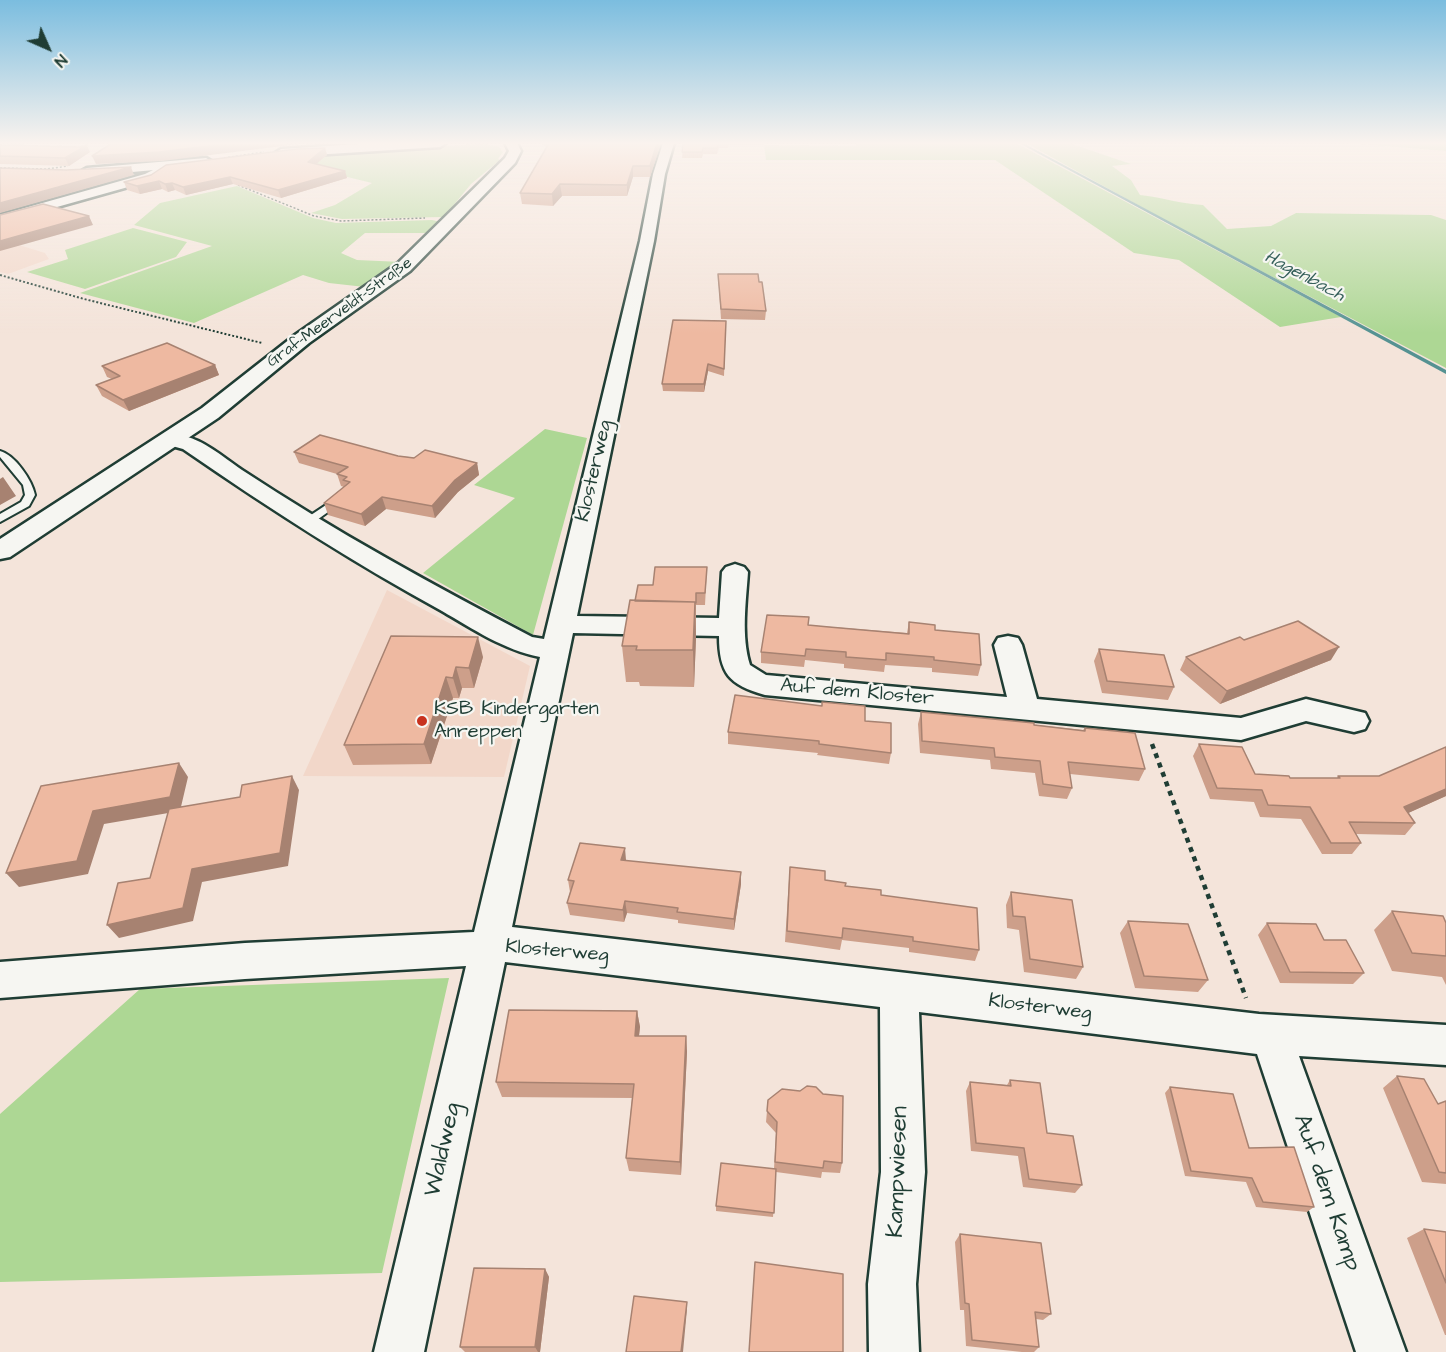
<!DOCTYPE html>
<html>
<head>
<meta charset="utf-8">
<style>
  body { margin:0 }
  #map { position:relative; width:1446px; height:1352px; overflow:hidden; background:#f4e4da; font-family:"Architects Daughter",sans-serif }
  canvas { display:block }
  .north { position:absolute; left:18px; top:18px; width:60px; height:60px; -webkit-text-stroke:4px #f6f6f2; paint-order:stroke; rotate:135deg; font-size:16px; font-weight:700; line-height:24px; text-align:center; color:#1f3d34 }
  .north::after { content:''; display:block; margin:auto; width:21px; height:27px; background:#1f3d34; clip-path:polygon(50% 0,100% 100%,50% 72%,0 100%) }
</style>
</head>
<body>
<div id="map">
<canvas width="1446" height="1352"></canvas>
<div class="north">N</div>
</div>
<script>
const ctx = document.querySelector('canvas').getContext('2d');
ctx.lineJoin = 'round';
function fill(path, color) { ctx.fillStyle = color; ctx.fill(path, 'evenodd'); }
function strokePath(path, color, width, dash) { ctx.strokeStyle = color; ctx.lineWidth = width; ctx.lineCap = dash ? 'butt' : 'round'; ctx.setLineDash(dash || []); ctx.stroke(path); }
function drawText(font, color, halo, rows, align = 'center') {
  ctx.font = font + ' "Architects Daughter",sans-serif'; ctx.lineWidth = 4.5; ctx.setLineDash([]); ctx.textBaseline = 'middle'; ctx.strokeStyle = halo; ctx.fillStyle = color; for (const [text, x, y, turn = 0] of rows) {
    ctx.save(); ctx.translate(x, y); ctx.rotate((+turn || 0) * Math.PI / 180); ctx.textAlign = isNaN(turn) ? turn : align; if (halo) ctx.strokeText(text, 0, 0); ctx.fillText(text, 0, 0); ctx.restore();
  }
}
const built = new Path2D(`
  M0,235L6,241L45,253L49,259L8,274L0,272Z
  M387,590L530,666L504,777L303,776Z`);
const green = new Path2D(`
  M856,143H1016L1341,317L1280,327L1179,260L1134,253L995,160H766L764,145L856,146Z
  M1026,143H1069L1131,164L1112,166L1131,180L1140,195C1161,197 1181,204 1203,205L1227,229L1271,226L1296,213L1431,215L1446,220V368L1181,229Z
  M1347,143H1446V151Z
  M480,144L498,146L503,152L498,159L500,160L471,184L444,217L342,219L311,213L335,205L372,183L265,157Z
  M237,186L313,218L336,223L432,220L441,222L428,233H365L341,253L357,260L402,262L365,287L329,283L303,275L194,323L80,293L212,246L134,225L160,203Z
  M133,228L187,242L176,257L85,289L27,272L68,259L65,250Z
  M545,429L587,438L533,635L423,573L515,498L474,485Z
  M449,978L382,1273L0,1282V1114L140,989Z`);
const stream = new Path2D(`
  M1023,143L1446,370V374L1019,143Z`);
const pathFar2 = new Path2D(`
  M224,158L264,152
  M0,168L47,169L68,166
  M238,185L314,216L341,221L425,218`);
const pathFar1 = new Path2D(`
  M0,275L84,299L262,343`);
const path = new Path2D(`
  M1152,744L1246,998`);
const service = new Path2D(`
  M0,451C15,455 32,480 35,495L29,506L0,522V514L21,502L25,495L23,485L0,457Z
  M335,499L339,500V504L310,525H302V521Z`);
const minor = new Path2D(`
  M663,143H674L665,174L654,241L577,616L719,618L722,572L726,567L735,564L744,567L748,572C746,602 741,636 750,665L766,675L1007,697L994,645L998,638L1008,636L1018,638L1022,645L1037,699L1241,718L1306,699L1365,713L1369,721L1365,729L1354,732L1306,721L1241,740L765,695C729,685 719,673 719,636L573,633L512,927L1259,1014L1446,1025V1065L1299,1056L1406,1352H1356L1257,1054L919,1012L925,1172L916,1284L919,1352H869L868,1284L881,1172L880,1007L505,962L424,1352H374L466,966L245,979L0,998V962L245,943L474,932L540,657C504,650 473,629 442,611C352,562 267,507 183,449L165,444L162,440L165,436C192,429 221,456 242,470C336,532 433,585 532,637L544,639L640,241L653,174Z
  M161,166L167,170L153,180L0,223V215L145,174Z`);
const secondary = new Path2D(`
  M374,143H446L440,147L281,157L275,153L281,149Z
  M505,143H517L521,151L515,163L410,271L309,343L218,418L10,557L0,559V539L202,408L295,335L398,263L505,158L509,151Z
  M206,158L213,162L211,165L87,176L80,172L87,168Z`);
const wall = new Path2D(`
  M541,143H661L650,177H633L627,196H562L553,206L522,204L520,193L547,148Z
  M683,143H764V145H729L728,148H719L717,154H703L702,158H682Z
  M0,145L80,147L90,152L69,166L0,164Z
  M325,148L327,155L316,164L345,171L347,178L281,198L233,184L186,195L175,190L168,192L162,189L140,194L127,190L124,182Z
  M718,274L766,311L765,320L721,319Z
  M726,321L724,376L708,371L704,392L663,391L662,384Z
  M215,365L219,375L129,411L102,396L96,385L112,379L107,377L102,366Z
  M294,452L398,456L477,463L479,475L458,492L435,518L386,509L365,526L328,515L324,503L344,487L341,486L337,474L299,463Z
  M707,567L705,605H696V638L694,687L640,686L639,682H626L622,646L635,601L653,585Z
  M909,622L935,630L981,665L978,676L932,672V668L885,665L884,672L844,668V664L805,660L804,667L761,663V652L808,625L907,633Z
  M391,636L483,657L474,688H462L459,698H453L431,764L353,765L344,745Z
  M1244,640L1331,660L1220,704L1180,670L1186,657Z
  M1099,649L1174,687L1168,700L1102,693L1094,661Z
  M921,712L1083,730L1085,728L1145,769L1139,781L1070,774L1072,788L1067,799L1039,796L1035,773L991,769L990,760L920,753L918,724Z
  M865,721L891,753L889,764L817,755L818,753L728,744V732Z
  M1199,744L1255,774L1290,778H1337L1338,776L1446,796L1408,813L1415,823L1405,835L1356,834L1361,843L1352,854H1322L1301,819L1260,817L1254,802L1210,799L1193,756Z
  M626,861L741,872V884L734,930L678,923V920L627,913L624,922L570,915L567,903L570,892L568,880Z
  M789,879L845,886L881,895L979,950L975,961L909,952V948L842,940L840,950L785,942Z
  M1011,892L1083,967L1076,979L1024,972L1019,930L1007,928L1006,905Z
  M1392,911L1446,923V985L1442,977L1392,971L1374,930Z
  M1128,921L1208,980L1198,992L1135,988L1120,933Z
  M1267,923L1364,973L1353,984L1280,983L1258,935Z
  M637,1011L640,1027L639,1036H686L687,1052L681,1175L629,1171L626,1158L632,1098L502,1097L496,1082Z
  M1397,1076L1438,1104L1446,1101V1184L1422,1182L1383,1088Z
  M1010,1080L1047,1133L1082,1185L1075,1193L1023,1187L1018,1156L971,1151L966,1091L970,1082L1007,1085Z
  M1170,1087L1249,1148L1314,1207L1307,1212L1256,1207L1246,1182L1185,1176L1165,1093Z
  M800,1091L842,1163L840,1173L822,1172L821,1178L776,1172L773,1217L716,1211V1206L774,1169L776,1133L766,1122L768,1100Z
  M1424,1229L1446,1232V1335H1445L1407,1238Z
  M960,1234L1051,1314L1043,1320L1036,1319L1039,1347L1034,1352H1022L966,1346L964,1310H960L955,1242Z
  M545,1269L549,1277L540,1352H465L460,1347Z`);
const shadedWall = new Path2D(`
  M233,143L299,144L162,161L96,164L92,156Z
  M657,143H661L650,177V166Z
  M87,145L90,152L69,166L65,158Z
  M325,148L327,155L310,169L308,162Z
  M633,166V177L627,196V185Z
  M131,167L134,175L0,213V203Z
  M345,171L347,178L281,198L278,190Z
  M230,177L233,184L186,195L183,187Z
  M159,181L162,189L140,194L137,186Z
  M172,183L175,190L168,192L165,184Z
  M560,184L562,196L553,206L552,194Z
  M89,216L93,225L0,251V241Z
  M708,364V371L704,392V384Z
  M215,365L219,375L129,411L123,400Z
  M477,463L479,475L458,492L435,518L432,506L455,480Z
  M3,477L16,496L0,505V479Z
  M382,497L386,509L365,526L361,514Z
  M695,602L696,638L694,687L693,650Z
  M478,637L483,657L474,688L469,668Z
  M1339,647L1331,660L1220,704L1227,691Z
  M456,667L462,688L459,698L453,678Z
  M446,677L453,698L431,764L424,744Z
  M179,763L188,777L180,811L104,824L88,874L19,887L6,873L93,811Z
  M292,776L299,790L288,866L202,882L193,921L119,938L107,925L192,869Z
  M1446,789V796L1395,819L1404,807Z
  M625,848L626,860H621Z
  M741,872V884L734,930V919Z
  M625,901L627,913L624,922L623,910Z
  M637,1011L640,1027L637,1051L635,1036Z
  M686,1036L687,1052L681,1175L680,1162Z
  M545,1269L549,1277L540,1352H538L535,1347Z
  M687,1302V1309L683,1352H681Z`);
const building = new Path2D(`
  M112,143H233L159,152L92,156Z
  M549,143H657L650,166H633L627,185L560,184L552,194L520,193Z
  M683,143H719L717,148H703L702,152H682Z
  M0,145L80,147L87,145L65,158L0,156Z
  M325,148L308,162L345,171L278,190L230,177L183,187L172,183L165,184L159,181L137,186L124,182L151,175L166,165L297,149Z
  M131,167L0,203V168L66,170Z
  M43,204L89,216L0,241V215Z
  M718,274H758L759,282H762L766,311L721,309Z
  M673,320L726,321L724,369L708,364L704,384H662Z
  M167,343L215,365L123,400L96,385L120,376L102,366Z
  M320,435L398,456L414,458L425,450L477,463L455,480L432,506L382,497L361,514L324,503L350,482L343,480L347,477L337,474L348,467L294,452Z
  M655,567H707L705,593H696V603H695V602L635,601L638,585H653Z
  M630,600L695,602L693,650H636L637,646H622Z
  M767,615L809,617L808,625L829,627L909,634V622L935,625V630L979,634L981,665L934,660V657L886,653V660L846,657V652L806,649L805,656L761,652Z
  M1298,621L1339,647L1227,691L1186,657L1240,637L1244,640Z
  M391,636L478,637L469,668L456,667L453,678L446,677L424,744L344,745Z
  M1099,649L1164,655L1174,687L1107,681Z
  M735,695L822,706V702L865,706V721L891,723V753L819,744V741L728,732Z
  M921,712L1034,723V725L1085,731V728L1135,733L1145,769L1068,762L1072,788L1043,784L1040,761L995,757L994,748L922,741Z
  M1199,744L1242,747L1255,774L1289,776L1290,778H1340L1338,776H1379L1446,747V789L1404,807L1415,823L1349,822L1361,843H1331L1310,807L1268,805L1262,790L1217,788Z
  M179,763L170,797L93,811L77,861L6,873L41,786Z
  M292,776L280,853L192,869L183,908L107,925L118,883L150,878L169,809L240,797L242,785Z
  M580,843L625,848L621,860L741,872L734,919L677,912L678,908L625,901L623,910L567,903L574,881L568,880Z
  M790,867L825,871V880L846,883L845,886L881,890V895L977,908L979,950L913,941V937L843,928L842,938L787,931Z
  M1011,892L1072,900L1083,967L1030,959L1025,917L1013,916Z
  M1392,911L1443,916L1446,923V956L1412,953Z
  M1128,921L1188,924L1208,980L1144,976Z
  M1267,923L1316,924L1324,940H1346L1364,973L1290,972Z
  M509,1010L637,1011L635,1036H686L680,1162L626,1158L634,1084L496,1082Z
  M1397,1076L1424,1079L1438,1104L1446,1101V1173L1439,1172Z
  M1010,1080L1040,1083L1047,1133L1073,1136L1082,1185L1029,1179L1024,1148L976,1143L970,1082L1011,1086Z
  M807,1086L816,1087L823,1094L843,1096L842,1163L824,1161L823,1168L775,1162L777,1122L767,1111L768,1100L782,1089L800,1091Z
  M1170,1087L1233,1094L1249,1148L1294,1147L1314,1207L1263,1202L1252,1178L1191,1171Z
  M721,1163L776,1169L774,1213L716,1206Z
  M1424,1229L1446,1232V1283Z
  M960,1234L1041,1243L1051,1314L1035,1312L1039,1347L972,1340L969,1304L965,1303Z
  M755,1262L843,1274V1352H749Z
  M474,1268L545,1269L535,1347H460Z
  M634,1296L687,1302L681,1352H626Z`);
const markers = [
  [422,721,6,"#c8321e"]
];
const farStreetnames = [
  ["Graf-Meerveldt-Straße",340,313,-36]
];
const farWaternames = [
  ["Hagenbach",1304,277,28]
];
const streetNames = [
  ["Klosterweg",595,471,-77],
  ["Auf dem Kloster",857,693,5],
  ["Klosterweg",557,952,5],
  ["Klosterweg",1040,1008,7]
];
const poiNames = [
  ["KSB Kindergarten",434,710],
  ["Anreppen",434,733]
];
const nearStreetnames = [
  ["Waldweg",444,1150,-77],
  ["Kampwiesen",899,1172,-88],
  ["Auf dem Kamp",1326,1193,71]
];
fill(built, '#f2d7c9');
fill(green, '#add794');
fill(stream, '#559292');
strokePath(service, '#1f3d34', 4);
strokePath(minor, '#1f3d34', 5);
strokePath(secondary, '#1f3d34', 5);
strokePath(pathFar2, '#1f3d34', 1.5, [2, 2]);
strokePath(pathFar1, '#1f3d34', 2, [2, 2]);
strokePath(path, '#1f3d34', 4.5, [5, 5]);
fill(service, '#f6f6f2');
fill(minor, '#f6f6f2');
fill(secondary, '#f6f6f2');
fill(wall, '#cd9f8a');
fill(shadedWall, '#a78271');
fill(building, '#eeb9a1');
strokePath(building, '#a78271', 1.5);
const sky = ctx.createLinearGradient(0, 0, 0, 333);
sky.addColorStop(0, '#7bbddf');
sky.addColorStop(0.43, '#faf3ee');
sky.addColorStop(1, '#faf3ee00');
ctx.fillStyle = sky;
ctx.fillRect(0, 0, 1446, 333);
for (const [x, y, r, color] of markers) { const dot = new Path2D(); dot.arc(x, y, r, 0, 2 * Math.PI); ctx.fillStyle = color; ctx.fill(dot); strokePath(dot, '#f6f6f2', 2); }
drawText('16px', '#1f3d34', '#f6f6f2', farStreetnames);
drawText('italic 18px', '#36605b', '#f6f6f2', farWaternames);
drawText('20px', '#1f3d34', '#f6f6f2', streetNames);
drawText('20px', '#1f3d34', '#f6f6f2', poiNames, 'left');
drawText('24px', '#1f3d34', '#f6f6f2', nearStreetnames);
</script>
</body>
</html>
